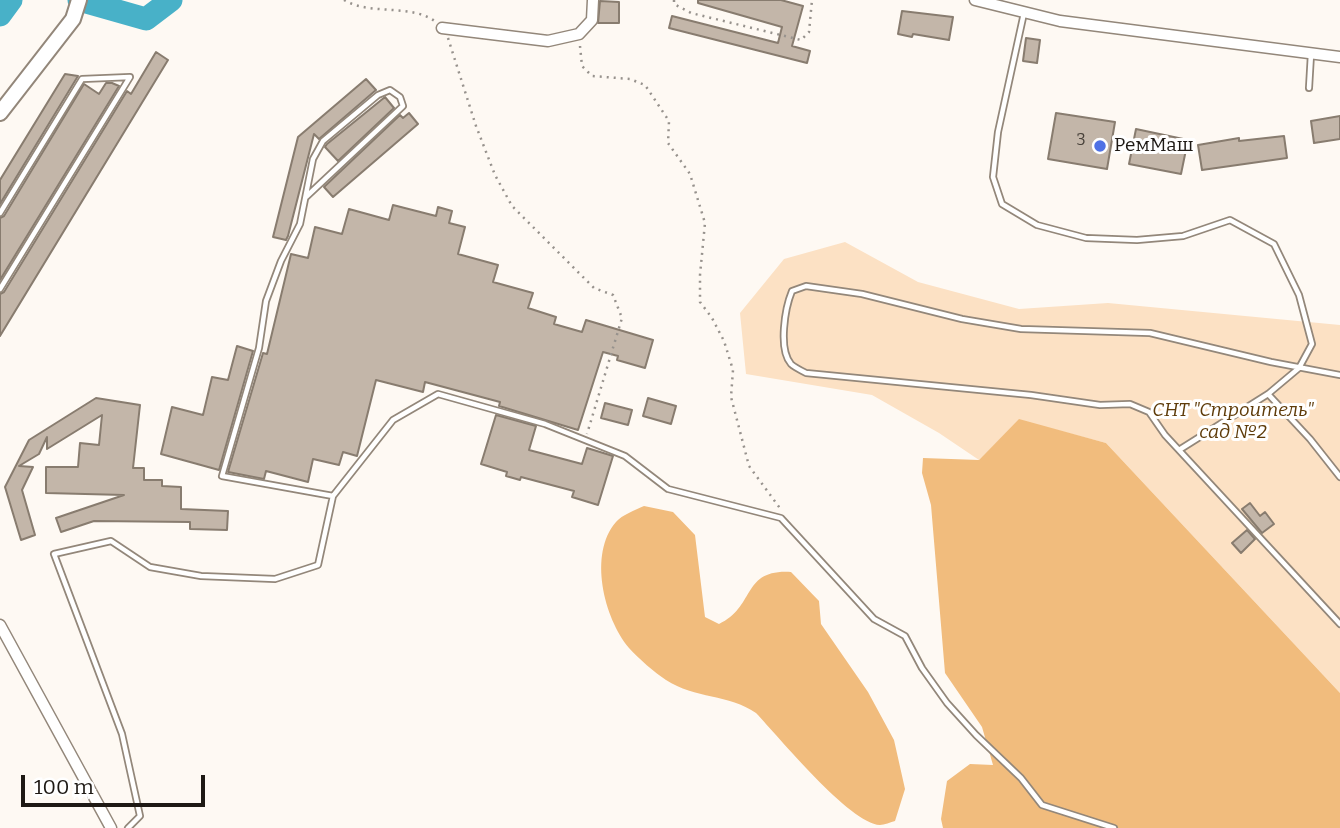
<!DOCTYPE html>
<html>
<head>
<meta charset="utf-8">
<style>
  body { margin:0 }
  #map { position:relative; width:1340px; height:828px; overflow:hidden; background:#fef9f3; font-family:Bitter,serif }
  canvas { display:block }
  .scale { position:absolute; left:21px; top:775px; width:184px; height:32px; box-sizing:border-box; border:4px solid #1e1914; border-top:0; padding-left:9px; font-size:21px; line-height:24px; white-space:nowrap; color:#1e1914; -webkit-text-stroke:5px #fff; paint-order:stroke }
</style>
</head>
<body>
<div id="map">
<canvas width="1340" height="828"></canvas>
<div class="scale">100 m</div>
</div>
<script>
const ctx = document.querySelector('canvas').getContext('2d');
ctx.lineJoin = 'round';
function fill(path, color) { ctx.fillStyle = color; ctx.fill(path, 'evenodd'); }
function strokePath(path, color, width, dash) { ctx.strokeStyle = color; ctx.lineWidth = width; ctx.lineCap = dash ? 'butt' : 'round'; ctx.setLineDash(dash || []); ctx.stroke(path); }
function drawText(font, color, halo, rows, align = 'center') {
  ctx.font = font + ' Bitter,serif'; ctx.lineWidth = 6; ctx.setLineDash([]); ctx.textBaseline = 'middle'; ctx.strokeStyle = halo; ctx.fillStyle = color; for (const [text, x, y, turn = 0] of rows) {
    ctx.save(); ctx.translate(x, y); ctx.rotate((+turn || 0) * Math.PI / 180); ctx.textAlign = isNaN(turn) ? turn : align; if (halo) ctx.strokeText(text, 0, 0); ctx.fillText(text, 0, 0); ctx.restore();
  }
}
const green = new Path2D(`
  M845,242L918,282L1019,309L1108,303L1340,325V693L1106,443L1019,420L979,460L939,433L872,395L746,374L740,313L784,259Z`);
const forest = new Path2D(`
  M1019,419L1106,443L1340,693V828H943L941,819L947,781L970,764L993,765L982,727L945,673L931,505L922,473L923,458L979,460Z
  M644,506L673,512L695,535L705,617L719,624C756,607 741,569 791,572L819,601L821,624L868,692L894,740L905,789L895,821C891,822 884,825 880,825C850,824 778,736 756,713C729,694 695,699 666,680C654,672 639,659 629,648C604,618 588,554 616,522C622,515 635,510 644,506Z`);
const river = new Path2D(`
  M79,0L146,19L171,0
  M0,15L11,0`);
const building = new Path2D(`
  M698,0H781L803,6L792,46L810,51L807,63L669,28L672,16L778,43L782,27L698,3Z
  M600,1L619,2V23H598Z
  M902,11L953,17L949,40L913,34L912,37L898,34Z
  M1026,38L1040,40L1037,63L1023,61Z
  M156,52L168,60L0,336V294L4,292L127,91L131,94Z
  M65,74L78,76L0,204V180Z
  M366,79L376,90L319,139L314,134L288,236L286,240L273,237L298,137Z
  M106,83H112L119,86L0,280V218L4,216L84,84L99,94Z
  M385,97L394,108L338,161L325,147L327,144Z
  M409,113L418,124L333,197L324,187L400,115L403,118Z
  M1056,113L1115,122L1107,169L1048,159Z
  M1340,116V139L1314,143L1311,121Z
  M1136,129L1188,140L1181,174L1129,164Z
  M1284,136L1287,158L1202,170L1198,145L1239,138V141Z
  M393,205L436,216L438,207L452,211L449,223L465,227L458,254L498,265L493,282L533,293L528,308L556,317L554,324L582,332L586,320L653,340L645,368L617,360L618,356L603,352L578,430L499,406L500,402L425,382L423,392L376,380L357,456L343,452L339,465L313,459L308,482L266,471L264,479L228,472L263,353L267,354L291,254L308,258L315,227L342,234L349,209L389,220Z
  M237,346L253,351L219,470L161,454L172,407L203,415L212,377L228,380Z
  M96,398L140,405L133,468H144V480H162V486L181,487V509L228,511L227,530L190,529V522L94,521L61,532L56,518L124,495L46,493V467H78L80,443L99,445L102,415L47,449V437L39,454L19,466L33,467L22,490L35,535L21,540L5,487L29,440Z
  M648,398L676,406L671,424L643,416Z
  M605,403L632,410L628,425L601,418Z
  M496,415L536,426L529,450L582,464L587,448L613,456L598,505L572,497L574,491L521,477L520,480L506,476L507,472L481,464Z
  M1250,503L1260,516L1265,512L1274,524L1262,533L1242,509Z
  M1247,530L1255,539L1241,553L1232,543Z`);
const path = new Path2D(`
  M344,0C371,16 411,3 436,22
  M674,0V4L691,13L801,40L809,32L812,0
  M448,38L476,126L495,175L512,206L594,288L613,295L622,318L587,434
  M580,46L582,66L592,76L630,79L645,85L669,121L668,143L690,174L705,223L700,275V302L712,318L724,341L733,370L731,397L749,466L782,511`);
const lane = new Path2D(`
  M1024,13L998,132L993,177L1002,204L1037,225L1086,238L1137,240L1183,236L1230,220L1274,244L1299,295L1312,344L1299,368L1268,394L1179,450
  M1309,88L1311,54
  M306,197L403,106L400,97L390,90L378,95L323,141L313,159L300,224L281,261L266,301L259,348L222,476L333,496
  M0,213L82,79L130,77L0,289
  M1340,375L1271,362L1150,333L1021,329L962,319L862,294L806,286L792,291C785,308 778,349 791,364C794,367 802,371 806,373L1031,395L1100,405L1130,404L1149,412L1165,435L1340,624
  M1268,394L1310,439L1340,477
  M128,828L140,816L122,734L54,554L111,541L150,567L201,576L275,579L318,565L333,496L393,420L438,394L545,424L625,456L668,489L781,518L874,619L905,636L922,668L947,703L976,735L1021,778L1042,805L1114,828`);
const street = new Path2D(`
  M975,0L1060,21L1340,57
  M442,28L548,41L579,34L592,20L593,0
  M0,625L111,828`);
const secondary = new Path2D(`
  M0,113L73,19L79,0`);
const markers = [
  [1100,146,7,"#4f71e5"]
];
const numberNames = [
  ["3",1081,141]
];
const poiNames = [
  ["РемМаш",1114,146]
];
const parkNames = [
  ["СНТ \"Строитель\"",1233,411],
  ["сад №2",1233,433]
];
fill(green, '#fce1c4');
fill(forest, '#f1bc7d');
strokePath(river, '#48b1c8', 23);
fill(building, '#c3b6a9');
strokePath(building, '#887c6f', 2);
strokePath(lane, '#93877a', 8);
strokePath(street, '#93877a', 13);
strokePath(secondary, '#93877a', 18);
strokePath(path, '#97928d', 2.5, [2, 5]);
strokePath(lane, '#fff', 4.5);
strokePath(street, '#fff', 10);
strokePath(secondary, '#fff', 14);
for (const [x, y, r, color] of markers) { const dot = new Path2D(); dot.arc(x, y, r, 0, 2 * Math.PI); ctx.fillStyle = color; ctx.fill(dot); strokePath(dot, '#fff', 2.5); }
drawText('16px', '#474039', null, numberNames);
drawText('19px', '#1e1914', '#fff', poiNames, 'left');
drawText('italic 19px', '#5e3b09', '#fff', parkNames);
</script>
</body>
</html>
